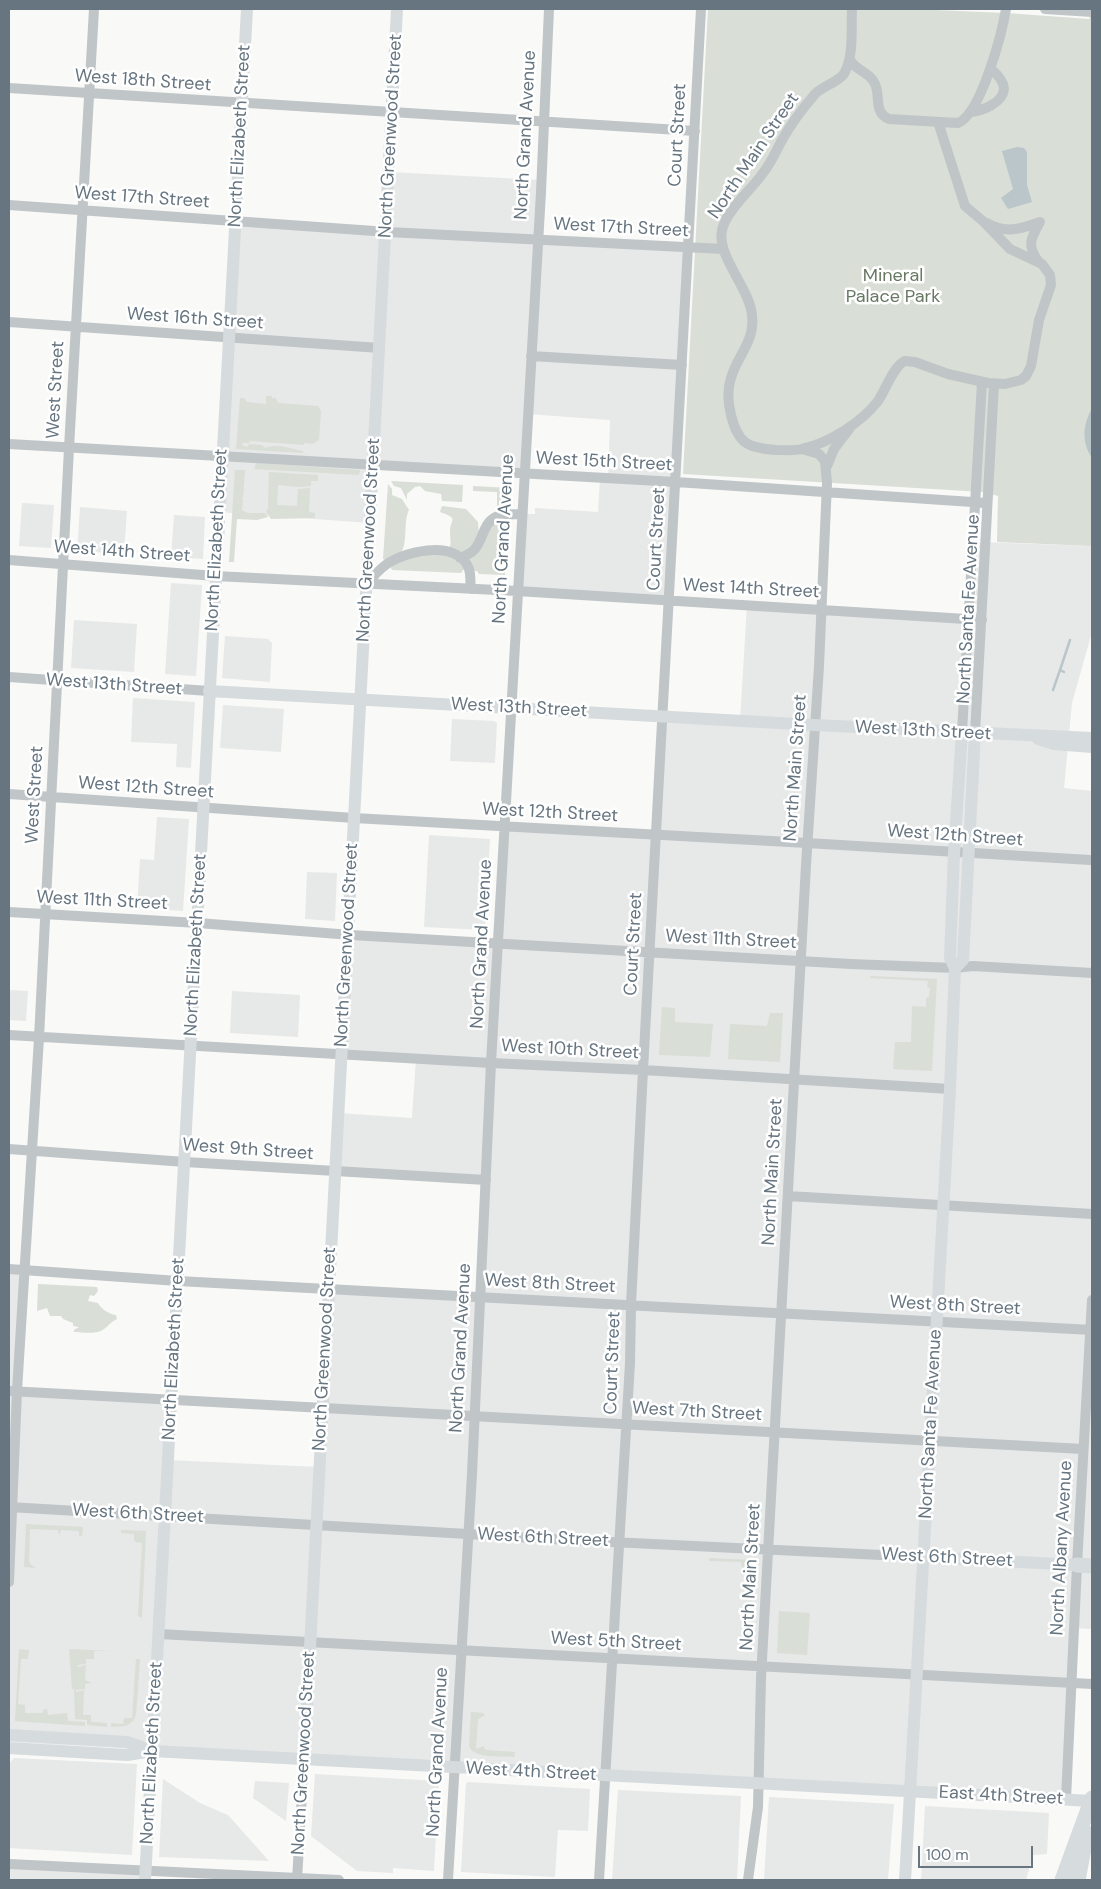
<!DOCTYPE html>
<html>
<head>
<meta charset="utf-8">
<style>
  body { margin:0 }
  #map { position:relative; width:1101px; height:1889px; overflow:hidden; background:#f9f9f7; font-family:"DM Sans",sans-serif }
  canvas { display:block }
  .frame { position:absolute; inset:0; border:10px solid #667580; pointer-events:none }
  .scale { position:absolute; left:918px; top:1846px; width:115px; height:22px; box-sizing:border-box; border:2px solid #667580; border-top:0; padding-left:6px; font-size:15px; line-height:18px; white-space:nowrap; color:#667580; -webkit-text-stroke:4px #fff; paint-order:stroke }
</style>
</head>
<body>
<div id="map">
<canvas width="1101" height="1889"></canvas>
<div class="frame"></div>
<div class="scale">100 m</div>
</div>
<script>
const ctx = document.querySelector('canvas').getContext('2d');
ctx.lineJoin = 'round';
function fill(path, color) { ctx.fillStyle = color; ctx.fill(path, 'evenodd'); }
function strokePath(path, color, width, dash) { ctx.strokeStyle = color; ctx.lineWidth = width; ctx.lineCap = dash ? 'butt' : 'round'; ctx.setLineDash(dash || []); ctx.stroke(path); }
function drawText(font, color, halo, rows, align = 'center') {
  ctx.font = font + ' "DM Sans",sans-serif'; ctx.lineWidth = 5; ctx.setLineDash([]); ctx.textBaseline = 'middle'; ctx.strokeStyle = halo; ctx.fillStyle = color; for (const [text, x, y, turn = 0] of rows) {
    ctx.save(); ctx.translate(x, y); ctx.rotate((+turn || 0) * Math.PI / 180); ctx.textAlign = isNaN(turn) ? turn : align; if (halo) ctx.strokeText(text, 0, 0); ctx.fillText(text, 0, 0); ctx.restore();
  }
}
const built = new Path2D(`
  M389,172L542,180L538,240L689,248L670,600L517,591L522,514H535V508L598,512L600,478H608L610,420L528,414L524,474L374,466L370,523L218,512L235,221L386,232Z
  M22,503L54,505L51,548L19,546Z
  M80,507L127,511L124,554L77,551Z
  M174,515L205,517L203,559L171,557Z
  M979,542L1092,546V632L1072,703L1064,788L1092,791V1629L1074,1628L1066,1799L9,1742V1269L26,1270L18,1391L171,1399L168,1460L319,1467L328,1289L479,1297L486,1180L335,1172L338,1113L412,1118L416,1059L341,1054L348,935L498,944L505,827L656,835L663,716L740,721L747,605L974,616Z
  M171,583L202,585L196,676L165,674Z
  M74,620L137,624L134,672L71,668Z
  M225,636L268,639L272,643L270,682L222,678Z
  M133,698L195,702L191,768L176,767L177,744L131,742Z
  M223,705L284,709L281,752L220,748Z
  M452,719L494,721L497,723L495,763L450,761Z
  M157,817L189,819L183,911L137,908L140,859L154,860Z
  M429,835L490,839L485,930L424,927Z
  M307,872L337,873L335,921L305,919Z
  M9,990L28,991L26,1021L9,1020Z
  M232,991L300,995L298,1037L230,1033Z
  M14,1758L137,1764L132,1855L9,1848V1764Z
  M315,1774L439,1781L434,1871L393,1868V1873L357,1871L311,1836Z
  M163,1779L200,1803L228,1815L269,1861L159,1857Z
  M255,1781L289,1783L286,1821L253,1798Z
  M468,1782L590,1789L588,1831L558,1830L555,1877L461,1872L466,1783Z
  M618,1790L741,1796L737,1880H612Z
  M769,1797L894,1804L888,1880H764Z
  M925,1806L1049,1813L1047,1854L1033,1855L1026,1880H921Z
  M9,1864L146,1871L145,1880H9Z`);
const green = new Path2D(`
  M708,9H911L1006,13L1089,19L1092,9V546L997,542L998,496L983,492L683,474Z
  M266,396H272V398H276L278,403L318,406L321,411L319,440L312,444L304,443V445L250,441L249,443H242L243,446L247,447L249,444L262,445L265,448C279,443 290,449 303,451V453L236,449L240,398H244L247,402L266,404Z
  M256,463L360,470L359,475L254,469Z
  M235,470H245L244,485H242L244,486L243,498L241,499L243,500L242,510L248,513H265L268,517L257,520L237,519L234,562H229Z
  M269,472L318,475V481H311V486L298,487L278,485L277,505L297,506L298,489L310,488L309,512L315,513V518L271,519L266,512L268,508Z
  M391,481L463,485L462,502L442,501L441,494L425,491L420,486L415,487L407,494V500L401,488L394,486Z
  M388,484L392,489V495L402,499L409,510C402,523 410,549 397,556C394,558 389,559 385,560L383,559Z
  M473,486L509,488L508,510H497V492L473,491Z
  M442,506L466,509L478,522L479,535L471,549L459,553L449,549C452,542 450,540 450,533C450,518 460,519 440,512Z
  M503,518L507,521L505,575L479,574L477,571H473L465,559L492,523Z
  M437,552L451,555L467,570H463L461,573L392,570L390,566L400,560Z
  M870,976L937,979L932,1071L893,1069L895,1042H911L912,1006L926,1007V998L929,997L930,988L927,987L928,981L870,978Z
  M662,1007L675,1008V1022L713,1024L710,1057L659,1055Z
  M770,1013H783L780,1062L728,1059L730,1024L767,1026Z
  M38,1284L97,1287L98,1291L94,1296L90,1295L88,1301L98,1303C100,1308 110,1315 116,1315L117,1319C110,1322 109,1326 104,1329C97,1335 83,1332 74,1332V1330L79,1327L73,1326V1323L63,1319L61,1316H50L47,1308L37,1311Z
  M26,1524L83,1527L82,1536H79V1531L61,1530L59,1536L58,1530L30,1529L29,1561L30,1564L36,1568L24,1567Z
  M121,1530L146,1531L142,1618L138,1616L142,1543L136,1542L134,1540V1534L121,1533Z
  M709,1558L751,1560L754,1564L752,1599H748L750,1568L742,1567L741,1562L709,1561Z
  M779,1611L810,1613L807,1655L777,1653Z
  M19,1649L29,1650L28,1659H21L18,1704L25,1705V1713H43V1710L47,1709L48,1715L67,1713L68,1721L85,1722V1726L15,1721Z
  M69,1649L111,1651H94V1659H86V1664L77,1665L79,1667L86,1665L85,1680L92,1683L85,1684V1689L75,1690L77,1692L84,1690L83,1715H91V1722L107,1723V1727L87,1725V1720L75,1719L74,1689H72Z
  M136,1659H140L136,1715L133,1721L126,1726L111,1727V1723L123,1724L124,1718H132Z
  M471,1712L483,1713L485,1715L478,1719L476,1749L483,1746L486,1750L515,1752L514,1757C502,1756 473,1759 469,1746Z`);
const water = new Path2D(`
  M1017,147L1024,148L1027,152V185L1032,202L1008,209L1001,198L1013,189L1002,151Z
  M1092,408V458C1081,441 1083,425 1092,408Z`);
const stream = new Path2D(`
  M1064,672L1060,670L1070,640
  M1053,690L1060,670`);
const minor = new Path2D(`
  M852,9C851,28 854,54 845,72C841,81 823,86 815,94C803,108 791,124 782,140C776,151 771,163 763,173C752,189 731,206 724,224C711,251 749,285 752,315C755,342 738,354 731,378C727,390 728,403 731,415C738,444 748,448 776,450C785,450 794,451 802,449C829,443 861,423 878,401C885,391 894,365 905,361L915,362L948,374L988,383L1005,384L1021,380L1026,376L1031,366L1039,320L1051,285L1050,275L1042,264L1010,249L984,222L965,206L938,122
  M1045,9L1092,12
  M850,60C856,71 870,72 875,84C881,97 873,112 889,119L958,123C981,114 1002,33 1006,9
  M9,88L695,131
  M970,112C982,111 1003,103 1004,89C1004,81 997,74 991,69
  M9,205L388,232L723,249
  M987,223C1005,234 1021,229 1040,222C1031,238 1026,246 1039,262
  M9,322L380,348
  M531,356L682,365
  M9,444L676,482L987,503
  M827,466L834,449L850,428
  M460,558C465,556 470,554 474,550C484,540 482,522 498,516C505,514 514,514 522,514
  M9,560L215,576L517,591L982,620
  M367,583C374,576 381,567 390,562C410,550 458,540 469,569C471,575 470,583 471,589
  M9,677L209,691
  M962,732L982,382
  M975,733L994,384
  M9,794L354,818L807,843L1090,860
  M9,912L198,923L351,935L851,964L955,968L973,966L1092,973
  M9,1035L491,1063L643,1070L950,1089
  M9,1149L185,1162L486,1180
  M788,1196L1092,1214
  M9,1269L178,1281L1092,1330
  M9,1391L1083,1449
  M9,1507L569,1540L923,1557
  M9,1582L17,1391L39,1038L69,448L94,9
  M159,1634L1092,1684
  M1066,1799L1077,1565L1092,1300
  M9,1864L339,1880
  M297,1880L304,1760
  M448,1880L472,1474L491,1063L541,192L549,9
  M599,1880L630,1363L631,1304L643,1070L701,9
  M748,1880L758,1807L761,1678L806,865L819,666L827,483L825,461L819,454L802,449`);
const major = new Path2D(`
  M209,691L814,725L1092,738
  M1038,739L1054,744L1092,747
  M955,968L963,960L975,733
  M923,1557L1077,1565
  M9,1735L127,1742L150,1750
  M9,1748L127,1755L152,1751L1092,1801
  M304,1760L397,9
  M145,1880L247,9
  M905,1880L950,1089L955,968L950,958L954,853L962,732`);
const highway = new Path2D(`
  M1077,1565L1092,1566
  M1062,1880L1092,1798
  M1078,1880L1087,1833`);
const streetNames = [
  ["West 18th Street",143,81,4],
  ["North Grand Avenue",526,135,-87],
  ["Court Street",678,135,-87],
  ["North Elizabeth Street",240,136,-87],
  ["North Greenwood Street",391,136,-87],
  ["North Main Street",754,156,-56],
  ["West 17th Street",142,198,4],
  ["West 17th Street",621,228,3],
  ["West 16th Street",195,319,4],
  ["West Street",56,390,-87],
  ["West 15th Street",604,462,3],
  ["North Grand Avenue",504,539,-87],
  ["Court Street",657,539,-87],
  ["North Elizabeth Street",217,540,-87],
  ["North Greenwood Street",369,540,-87],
  ["West 14th Street",122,552,4],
  ["West 14th Street",751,589,3],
  ["North Santa Fe Avenue",969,609,-87],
  ["West 13th Street",114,685,4],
  ["West 13th Street",519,708,3],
  ["West 13th Street",923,731,3],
  ["North Main Street",796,768,-86],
  ["West 12th Street",146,788,4],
  ["West Street",35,795,-87],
  ["West 12th Street",550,813,3],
  ["West 12th Street",955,836,4],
  ["West 11th Street",102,901,3],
  ["West 11th Street",731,940,3],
  ["North Grand Avenue",482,944,-87],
  ["Court Street",634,944,-87],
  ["North Elizabeth Street",196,945,-87],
  ["North Greenwood Street",347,945,-87],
  ["West 10th Street",570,1050,3],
  ["West 9th Street",248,1150,4],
  ["North Main Street",773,1172,-87],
  ["West 8th Street",550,1284,3],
  ["West 8th Street",955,1306,3],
  ["North Grand Avenue",461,1348,-87],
  ["North Elizabeth Street",174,1349,-87],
  ["North Greenwood Street",325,1349,-87],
  ["Court Street",613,1363,-88],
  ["West 7th Street",697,1412,3],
  ["North Santa Fe Avenue",931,1424,-87],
  ["West 6th Street",138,1514,3],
  ["West 6th Street",543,1538,3],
  ["North Albany Avenue",1062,1548,-87],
  ["West 6th Street",947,1558,3],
  ["North Main Street",751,1577,-87],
  ["West 5th Street",616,1642,3],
  ["North Grand Avenue",438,1752,-87],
  ["North Elizabeth Street",152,1753,-87],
  ["North Greenwood Street",304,1753,-87],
  ["West 4th Street",531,1772,3],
  ["East 4th Street",1001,1796,3]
];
const parkNames = [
  ["Mineral",893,276],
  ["Palace Park",893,297]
];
fill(built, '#e7e8e8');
fill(green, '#d9ded6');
fill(water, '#bac6ca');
strokePath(stream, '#bac6ca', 2.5);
strokePath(minor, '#c0c5c8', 10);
strokePath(major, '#d6dbde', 12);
strokePath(highway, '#d6dbde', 15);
drawText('18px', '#667580', '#fff', streetNames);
drawText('18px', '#687864', '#fff', parkNames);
</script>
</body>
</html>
